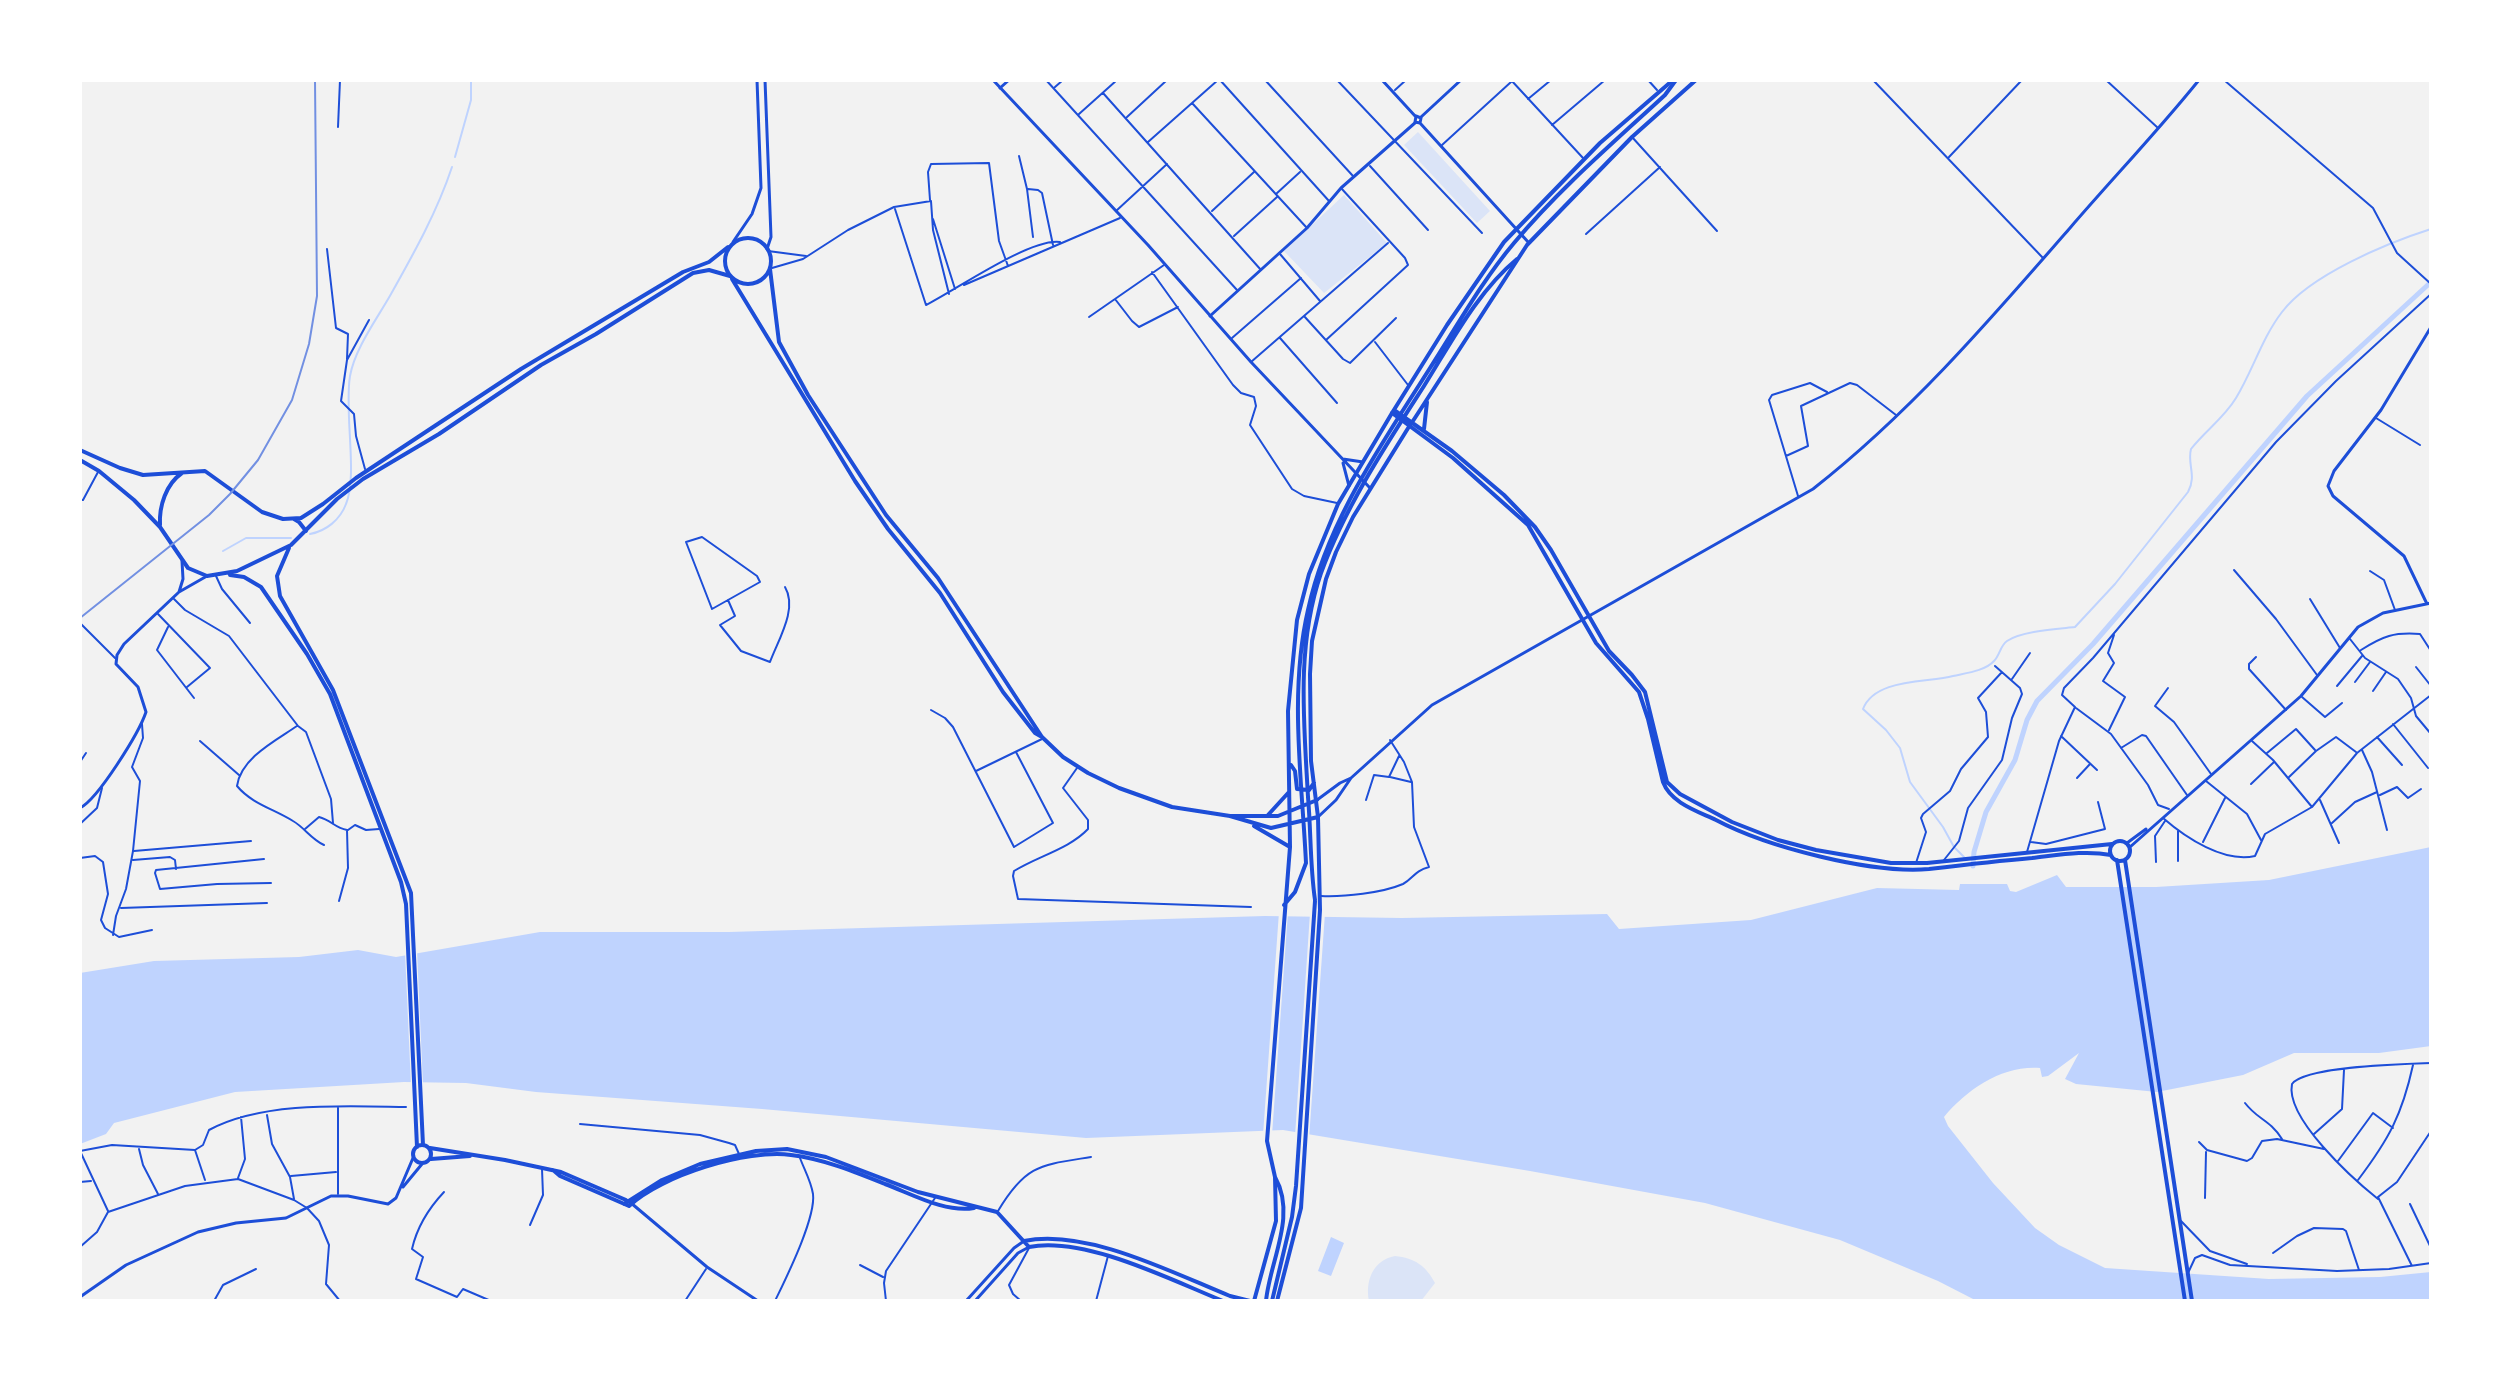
<!DOCTYPE html>
<html>
<head>
<meta charset="utf-8">
<style>
  body { margin:0 }
  #map { position:relative; width:2511px; height:1381px; overflow:hidden; background:#f2f2f2; font-family:"Asap Condensed",sans-serif }
  canvas { display:block }
  .frame { position:absolute; inset:0; border:82px solid #fff; pointer-events:none }
</style>
</head>
<body>
<div id="map">
<canvas width="2511" height="1381"></canvas>
<div class="frame"></div>
</div>
<script>
const ctx = document.querySelector('canvas').getContext('2d');
ctx.lineJoin = 'round';
function fill(path, color) { ctx.fillStyle = color; ctx.fill(path, 'evenodd'); }
function strokePath(path, color, width, dash) { ctx.strokeStyle = color; ctx.lineWidth = width; ctx.lineCap = dash ? 'butt' : 'round'; ctx.setLineDash(dash || []); ctx.stroke(path); }
const green = new Path2D(`
  M1418,132L1490,211L1477,223L1404,145Z
  M1344,195L1387,243L1324,293L1284,251Z
  M1395,1256C1415,1258 1426,1266 1435,1283L1421,1301H1369C1365,1281 1373,1260 1395,1256Z`);
const water = new Path2D(`
  M2431,847V1046L2379,1053H2294L2243,1075L2157,1092L2076,1084L2065,1079L2079,1053L2048,1076L2042,1077L2040,1068C2003,1065 1967,1089 1944,1117L1948,1126L1993,1183L2035,1228L2059,1245L2105,1268L2269,1279L2380,1277L2431,1272V1301H1977L1938,1281L1840,1240L1705,1203L1530,1171L1283,1130L1086,1138L762,1109L536,1092L466,1083L404,1082L235,1092L114,1123L106,1134L80,1144V973L154,961L299,957L358,950L396,957L540,932H729L1265,916L1402,918L1607,914L1619,929L1751,920L1877,888L1959,890L1960,884H2007L2010,891L2016,892L2057,875L2066,887H2156L2269,880Z
  M1331,1237L1344,1243L1331,1276L1318,1271Z`);
const pier = new Path2D(`
  M1279,912H1288L1272,1135H1263Z
  M1310,913H1325L1309,1139L1295,1136Z
  M417,950L423,1086H411L405,952Z`);
const stream = new Path2D(`
  M455,157L471,100V80
  M310,534C326,531 340,520 346,504C358,476 344,412 350,376C355,348 377,319 391,294C414,253 437,212 452,167
  M223,551L246,538H291
  M1964,857L1954,847L1943,827L1910,782L1900,748L1886,730L1863,709C1875,678 1927,683 1953,676C1966,673 1985,671 1994,661C2000,655 2000,646 2007,641C2021,631 2057,629 2075,627L2115,584L2188,492C2197,476 2187,464 2191,449C2205,431 2224,418 2236,398C2253,370 2262,338 2282,312C2310,275 2387,243 2431,229`);
const canal = new Path2D(`
  M1973,866L1974,852L1986,812L2015,760L2027,720L2037,701L2093,644L2307,396L2431,282`);
const minor = new Path2D(`
  M1046,80L1237,290
  M1220,80L1329,201
  M1265,80L1353,176
  M1337,80L1482,233
  M1511,80L1583,158
  M1648,80L1657,90
  M1873,80L2043,258
  M2106,80L2158,128
  M2224,80L2373,208L2397,253L2431,284
  M1055,87L1063,80
  M1395,90L1406,80
  M1103,93L1261,270
  M1528,99L1551,80
  M1192,103L1307,228
  M1079,114L1117,80
  M1127,117L1167,80
  M1552,125L1605,80
  M338,127L340,80
  M1632,137L1717,231
  M1148,142L1218,80
  M1442,145L1511,82
  M1019,156L1027,189L1033,237
  M1949,157L2022,80
  M1370,166L1428,230
  M1028,189L1038,190L1042,193L1053,245
  M1276,194L1300,172
  M930,200L928,172L931,164L989,163L999,241L1008,266
  M895,209L926,305C956,290 1030,238 1060,242
  M1116,211L1167,164
  M1212,211L1254,172
  M933,219L955,289
  M1586,234L1660,167
  M1234,236L1277,197
  M327,249L336,328L348,334L347,359
  M768,251L806,256
  M1280,254L1320,301
  M772,268L803,259L848,230L894,207L931,201L933,230L949,294
  M1152,272L1233,385L1241,393L1254,397L1256,406L1250,425L1292,489L1304,496L1337,503
  M964,285L1120,218
  M1115,299L1132,321L1139,327L1178,307
  M1304,316L1343,359L1350,363L1396,318
  M1089,317L1164,265
  M1232,338L1301,278
  M1280,338L1337,403
  M1326,340L1408,265L1405,258L1341,188
  M1375,342L1408,385
  M1251,362L1388,243
  M2376,418L2420,445
  M1786,456L1808,446L1801,406L1850,383L1857,385L1896,415
  M365,469L356,436L354,414L341,401L347,360L369,320
  M1798,496L1769,400L1772,395L1810,383L1827,392
  M80,500H83L98,472
  M702,537L757,576L760,582L712,609L686,542Z
  M2234,570L2276,619L2317,675
  M2370,571L2384,580L2395,610
  M216,576L222,589L250,623
  M174,599L185,610L229,636L298,726L306,732L331,799L333,823
  M2310,599L2340,648
  M728,600L735,616L720,625L741,651L770,662C778,640 798,609 785,587
  M158,614L210,668L187,687
  M80,623L115,658
  M168,627L157,650L194,698
  M2350,639L2365,658L2398,679L2411,698L2416,716L2431,734
  M2361,650C2383,636 2394,632 2420,634L2431,651
  M2256,657L2249,664V669L2286,710
  M2416,667L2431,686
  M2012,679L2030,653
  M2355,682L2370,662
  M2337,686L2362,656
  M2168,688L2155,706L2174,722L2211,774
  M2373,691L2386,672
  M2302,697L2325,717L2342,703
  M2076,708L2111,734L2148,785L2158,805L2169,809
  M931,710L945,718L953,727L1014,847L1053,823L1016,752
  M2393,724L2428,768
  M297,726C275,741 241,758 237,786C252,804 274,809 293,821C305,828 311,839 324,845
  M2109,730L2125,697L2103,681L2114,663L2108,653L2114,635
  M2061,736L2097,770
  M2377,737L2402,765
  M200,741L239,775
  M2252,741L2273,760L2312,807
  M2121,748L2142,735L2146,736L2187,795
  M2362,750L2372,772L2387,830
  M2267,753L2296,729L2315,750
  M80,762L86,753
  M1077,768L1063,788L1088,820V829C1069,849 1038,856 1014,871L1013,876L1018,899L1251,907
  M976,771L1042,739
  M1390,777L1411,782
  M2077,778L2090,764
  M2288,778L2316,751L2336,737L2356,752
  M2206,781L2247,814L2261,840
  M2251,784L2274,762
  M2380,795L2397,787L2408,798L2421,789
  M1366,800L1374,775L1389,777L1399,756
  M2320,800L2339,843
  M2163,818C2186,838 2224,863 2255,856L2265,834L2312,807L2357,753L2431,695
  M2332,823L2355,802L2377,792
  M80,824L97,808L102,788
  M305,829L319,817C331,820 335,828 347,830L348,868L339,901
  M348,830L355,825L366,830L379,829
  M2031,842L2046,844L2105,829L2098,802
  M2203,842L2225,798
  M134,851L251,841
  M2027,852L2059,741L2075,707L2062,695L2064,688L2093,658L2276,442L2336,381L2431,294
  M80,858L95,856L103,862L108,894L101,920L105,928L119,937L152,930
  M264,859L156,870L155,873L160,889L217,884L271,883
  M133,860L170,857L175,860L176,869
  M1944,860L1959,841L1968,808L2002,760L2012,718L2022,694L2020,688L1995,666
  M2178,861V831
  M2156,862L2155,836L2165,821
  M1916,863L1926,832L1921,818L1923,814L1950,791L1961,769L1988,737L1986,712L1978,698L2002,672
  M1321,896C1344,897 1382,893 1403,884C1414,878 1414,871 1429,867L1414,827L1412,782L1404,762L1390,740
  M121,908L267,903
  M113,935L116,916L126,889L133,851L140,781L132,767L143,738L142,724
  M2245,1103C2258,1120 2269,1119 2282,1139
  M338,1108V1194
  M267,1115L272,1144L290,1177L294,1199
  M580,1124L700,1135L729,1143L735,1145L739,1154
  M2314,1134L2342,1109L2344,1070
  M2199,1142L2207,1150L2247,1161L2252,1158L2262,1141L2277,1139L2324,1149
  M139,1149L143,1165L158,1194
  M195,1150L205,1180
  M80,1151L112,1145L195,1150L203,1145L209,1130C262,1101 347,1106 406,1107
  M80,1151L108,1211
  M2338,1161L2373,1113L2393,1128
  M291,1176L336,1172
  M238,1178L245,1159L241,1117
  M2358,1180C2389,1139 2402,1115 2413,1065
  M80,1182L91,1181
  M444,1192C428,1209 417,1227 412,1249L423,1257L416,1279L457,1297L463,1289L491,1301
  M2205,1198L2206,1152
  M2378,1199C2353,1179 2285,1118 2292,1084C2305,1066 2405,1064 2431,1063
  M2410,1204L2431,1248
  M998,1211C1026,1164 1041,1165 1091,1157
  M2181,1221L2210,1251L2247,1264
  M530,1225L543,1195L542,1169
  M80,1247L97,1232L108,1212L185,1186L238,1179L294,1200L307,1208L319,1221L329,1245L326,1284L340,1301
  M2273,1253L2297,1236L2314,1228L2343,1229L2346,1231L2359,1270
  M860,1265L883,1277
  M2412,1266L2378,1197L2397,1182L2431,1131
  M2188,1273L2195,1258L2202,1255L2230,1265L2337,1271L2389,1269L2431,1263
  M214,1301L223,1285L256,1269
  M685,1301L706,1269
  M775,1301C786,1278 816,1218 813,1194C811,1181 804,1169 800,1158
  M886,1301L884,1283L886,1271L935,1198
  M1021,1301L1013,1294L1009,1285L1029,1248
  M1096,1301L1108,1256`);
const tertiary = new Path2D(`
  M1000,88L1009,80
  M1421,117L1461,80
  M1210,316L1307,228L1341,188L1416,122
  M1317,800L1340,783L1351,778L1432,705L1813,489C1910,413 1990,320 2070,228C2113,178 2158,131 2199,80
  M1318,817L1336,800L1351,778`);
const secondary = new Path2D(`
  M765,80L771,237L767,249
  M993,80L1148,245L1251,362L1370,488
  M1382,80L1416,117
  M1416,116L1421,118L1420,123L1415,122Z
  M1420,123L1529,243
  M733,242L752,214L761,188L757,80
  M1343,459L1363,462
  M1343,463L1349,486
  M179,592L183,579L182,561
  M2427,604L2404,556L2333,496L2328,486L2334,471L2381,410L2431,327
  M80,808C98,799 139,733 146,712L138,687L116,664L117,655L124,644L179,592L207,576
  M2127,843L2146,829
  M2130,847L2301,696L2358,627L2383,613L2431,603
  M403,1187L422,1164
  M631,1203L707,1267L758,1301
  M80,1297L126,1265L198,1232L236,1223L286,1218L331,1196H348L388,1204L396,1198L413,1158
  M966,1301L1014,1248L1024,1241
  M975,1301L1018,1253L1029,1247`);
const primary = new Path2D(`
  M725 261a23 23 0 1 1 46 0a23 23 0 1 1-46 0Z
  M770,269L779,342L808,395L886,515L938,578L1042,737
  M732,279L855,481L888,529L940,593L1003,692L1035,733L1042,737L1063,757L1088,773L1119,788L1172,807L1230,816L1271,828L1318,817
  M80,450L120,468L143,475L205,471L262,512L283,519L301,518L323,504L356,478L521,369L683,272L709,262L728,247
  M80,460L99,471L134,500L160,527L188,568L207,576L237,571L291,545L337,499L363,479L439,434L541,365L596,334L693,273L709,270L730,276
  M294,519L299,522L306,531
  M160,525C159,506 166,484 182,473
  M289,548L277,576L280,596L333,690L411,893L423,1145
  M230,575L244,577L261,587L307,654L330,694L401,882L406,904L417,1147
  M1291,765L1295,771L1297,789L1309,790L1314,783
  M1268,815L1289,792
  M1231,816H1278L1317,800
  M1254,826L1290,847
  M1315,900C1310,866 1311,831 1308,797C1304,722 1296,646 1321,573C1345,507 1386,445 1424,386C1451,343 1477,292 1517,259
  M1284,905L1295,892L1306,863C1302,780 1289,692 1308,610C1327,521 1382,444 1430,368C1457,326 1482,281 1514,243C1559,189 1614,142 1665,95L1676,80
  M413 1154a9 9 0 1 1 18 0a9 9 0 1 1-18 0Z
  M430,1148L505,1160L561,1172L626,1200
  M431,1159L470,1156
  M553,1170L560,1176L629,1206C662,1175 747,1149 791,1155C824,1159 855,1172 885,1184C912,1194 945,1213 974,1208
  M624,1204L662,1180L700,1164L756,1151L787,1149L826,1157L918,1192L997,1212L1029,1247C1085,1236 1171,1280 1223,1301
  M1024,1241C1086,1228 1173,1273 1230,1296L1250,1301
  M1254,1301L1276,1221L1275,1177L1267,1141L1290,847L1288,711L1297,620L1309,574L1338,504L1392,413
  M1259,1301H1261
  M1266,1301C1270,1260 1297,1216 1275,1177
  M1272,1301L1292,1217L1296,1186L1315,901
  M1277,1301L1301,1208L1320,910L1318,817L1311,761L1310,674L1312,641L1326,579L1336,552L1353,517L1410,425`);
const trunk = new Path2D(`
  M1673,80L1600,143L1504,242L1447,325L1392,413L1453,458L1528,525L1596,643L1639,692L1648,719L1663,782C1671,803 1697,811 1716,820C1767,847 1871,874 1929,869C1963,865 1998,861 2032,858C2059,855 2085,850 2111,855
  M1394,410L1452,451L1504,495L1535,527L1551,550L1609,651L1632,675L1645,692L1667,782L1680,794L1732,822L1778,840L1816,850L1891,863H1927L2112,844
  M1411,424L1527,245L1632,137L1696,80
  M1424,429L1427,402
  M2110 851a10 10 0 1 1 20 0a10 10 0 1 1-20 0Z
  M2117,860L2185,1301
  M2125,860L2192,1301`);
const rail = new Path2D(`
  M80,618L209,515L230,494L258,460L292,400L309,344L317,296L315,80`);
fill(green, '#dbe4f7');
fill(water, '#bfd3fe');
fill(pier, '#f2f2f2');
strokePath(stream, '#bfd3fe', 2);
strokePath(canal, '#bfd3fe', 5);
strokePath(minor, '#1d4ed8', 2);
strokePath(tertiary, '#1d4ed8', 3);
strokePath(secondary, '#1d4ed8', 3);
strokePath(primary, '#1d4ed8', 4);
strokePath(trunk, '#1d4ed8', 4);
strokePath(rail, '#7290e2', 2);
</script>
</body>
</html>
